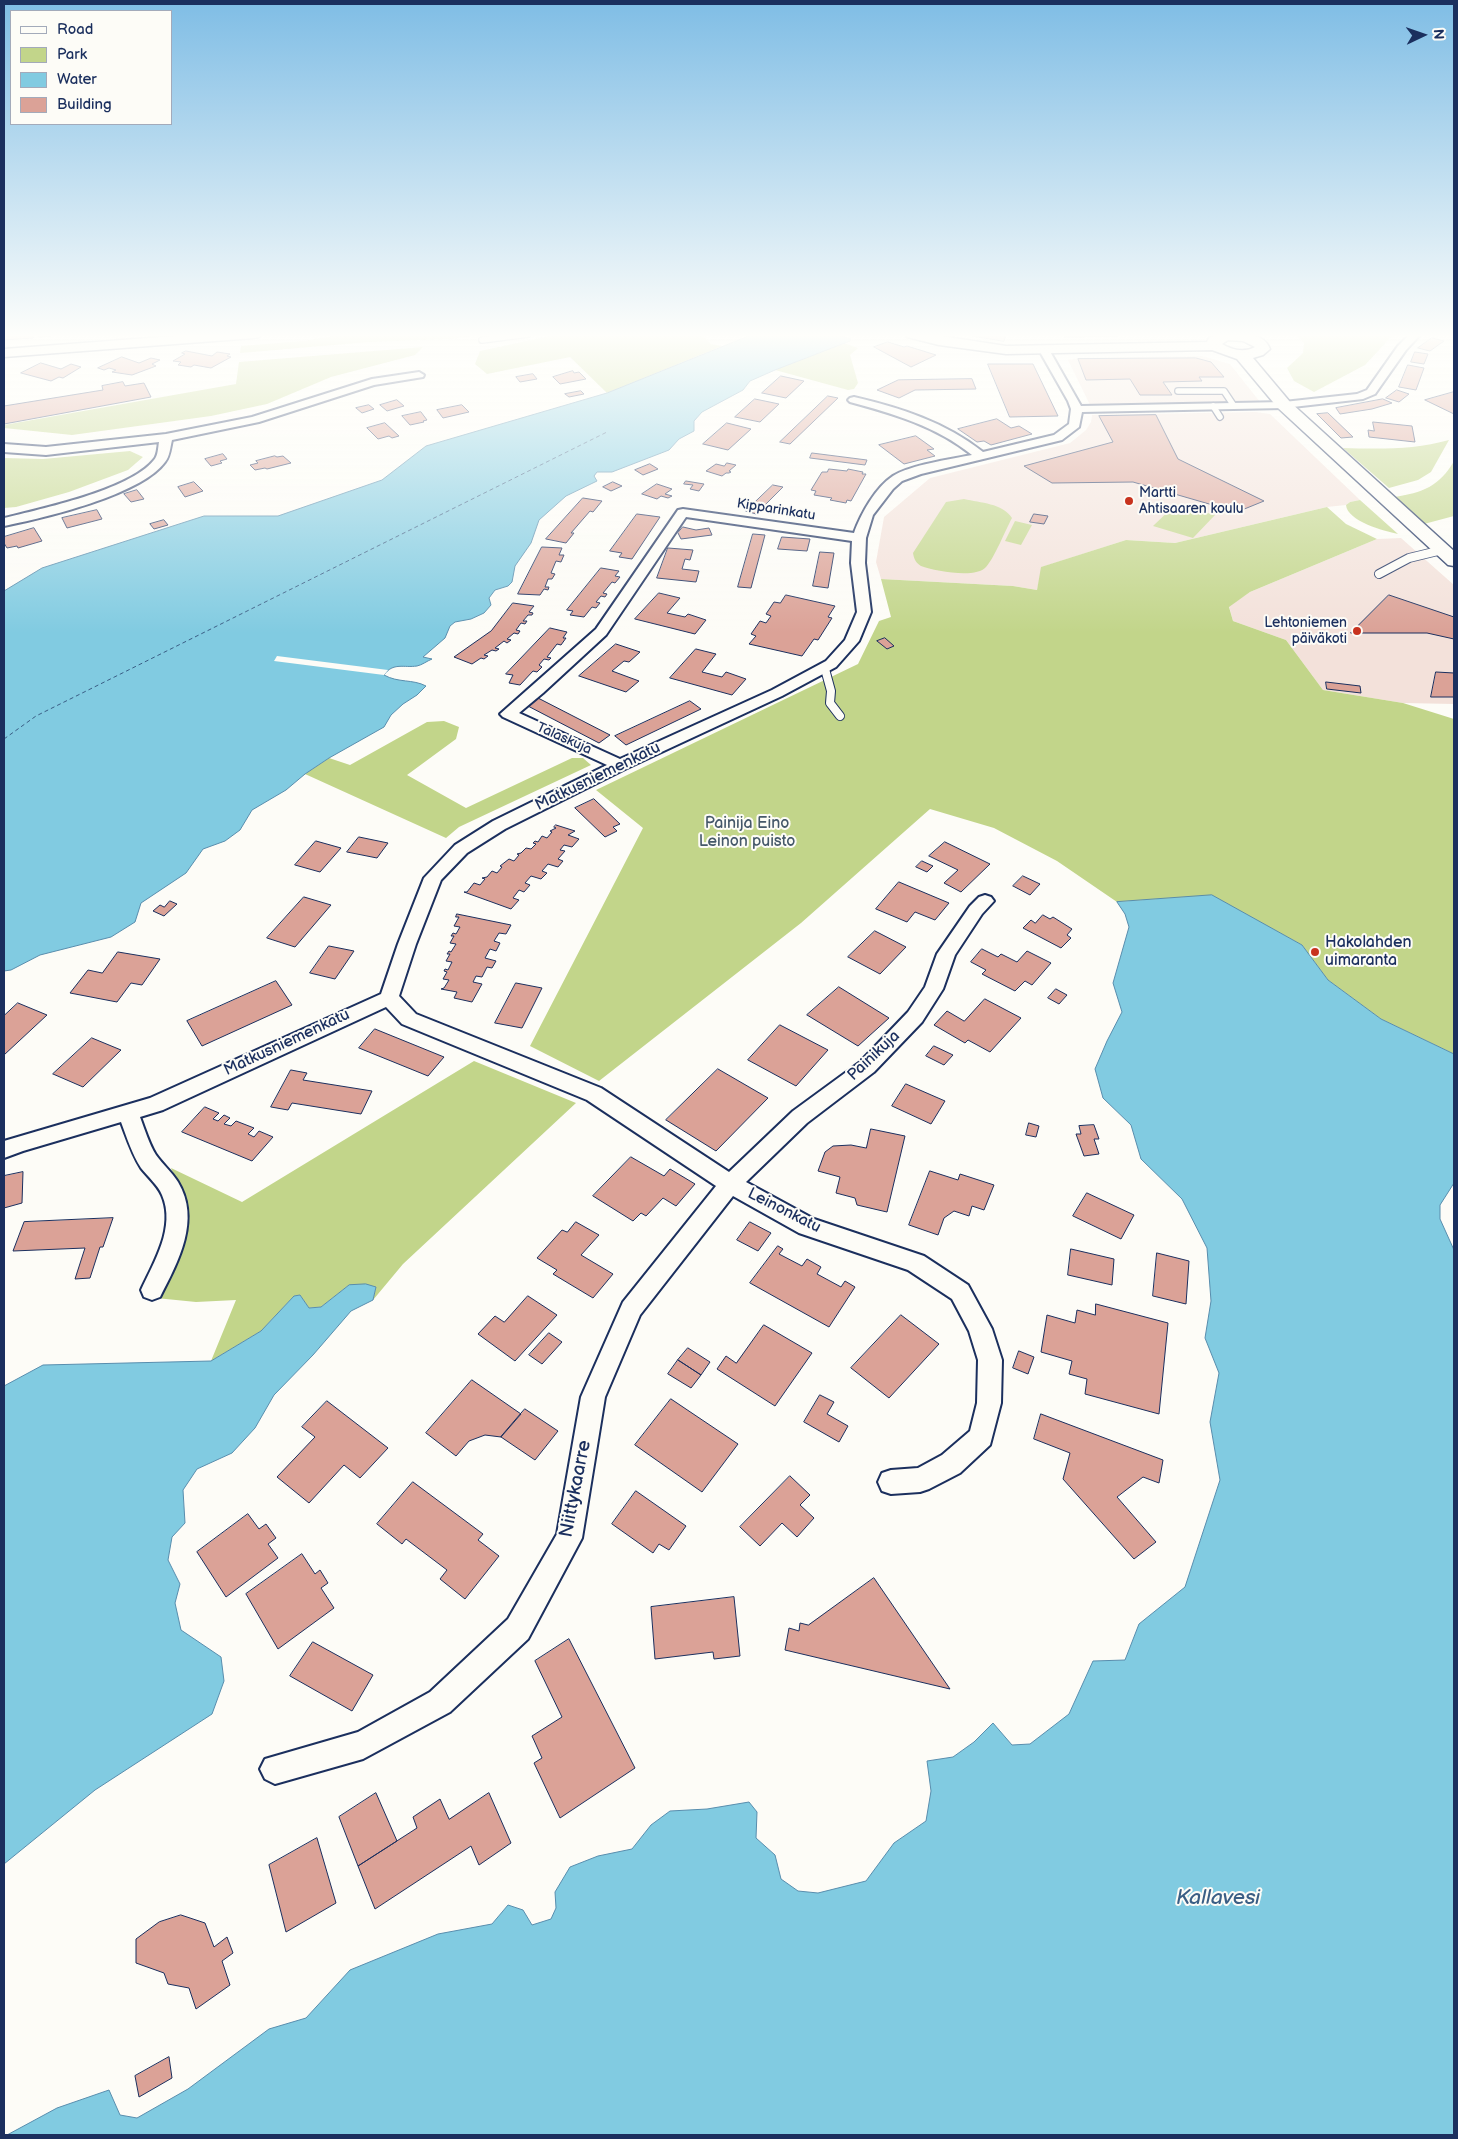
<!DOCTYPE html>
<html>
<head>
<meta charset="utf-8">
<style>
  body { margin:0 }
  #map { position:relative; width:1458px; height:2139px; overflow:hidden; background:#fdfcf7; font-family:"Balsamiq Sans",sans-serif }
  canvas { display:block }
  .frame { position:absolute; inset:0; border:5px solid #1b2f5e; pointer-events:none }
  .legend { position:absolute; left:10px; top:10px; width:162px; height:115px; box-sizing:border-box; background:#fdfcf7; border:1px solid #a3aaba; margin:0; padding:6px 9px; list-style:none; font-size:15px; color:#1b2f5e }
  .legend li { display:flex; align-items:center; gap:10px; height:25px }
  .legend b { width:25px; border:1px solid #a3aaba }
  .north { position:absolute; left:1398px; top:10px; width:50px; height:50px; -webkit-text-stroke:4px #fdfcf7; paint-order:stroke; rotate:87deg; font-size:14px; font-weight:700; line-height:20px; text-align:center; color:#1b2f5e }
  .north::after { content:''; display:block; margin:auto; width:18px; height:22px; background:#1b2f5e; clip-path:polygon(50% 0,100% 100%,50% 72%,0 100%) }
</style>
</head>
<body>
<div id="map">
<canvas width="1458" height="2139"></canvas>
<div class="frame"></div>
<ul class="legend">
<li><b style="height:6px;background:#fdfcf7"></b>Road</li>
<li><b style="height:14px;background:#c2d58a"></b>Park</li>
<li><b style="height:14px;background:#81cbe1"></b>Water</li>
<li><b style="height:14px;background:#dba297"></b>Building</li>
</ul>
<div class="north">N</div>
</div>
<script>
const ctx = document.querySelector('canvas').getContext('2d');
ctx.lineJoin = 'round';
function fill(path, color) { ctx.fillStyle = color; ctx.fill(path, 'evenodd'); }
function strokePath(path, color, width, dash) { ctx.strokeStyle = color; ctx.lineWidth = width; ctx.lineCap = dash ? 'butt' : 'round'; ctx.setLineDash(dash || []); ctx.stroke(path); }
function drawText(font, color, halo, rows, align = 'center') {
  ctx.font = font + ' "Balsamiq Sans",sans-serif'; ctx.lineWidth = 4; ctx.setLineDash([]); ctx.textBaseline = 'middle'; ctx.strokeStyle = halo; ctx.fillStyle = color; for (const [text, x, y, turn = 0] of rows) {
    ctx.save(); ctx.translate(x, y); ctx.rotate((+turn || 0) * Math.PI / 180); ctx.textAlign = isNaN(turn) ? turn : align; if (halo) ctx.strokeText(text, 0, 0); ctx.fillText(text, 0, 0); ctx.restore();
  }
}
const built = new Path2D(`
  M1202,356L1230,364L1260,402L1090,405L1068,360L1079,358Z
  M1256,412L1270,414L1360,500L1350,502L1346,505L1327,507L1175,543L1126,540L1042,567L1037,590L1013,586L881,579L876,562L884,517L930,478L1070,443L1086,430L1091,422L1092,415Z
  M1401,538L1454,585V704L1403,703L1323,690L1286,640L1233,621L1229,606L1250,592L1377,539Z`);
const green = new Path2D(`
  M346,334H489L449,339L369,342L240,353L241,346L303,341Z
  M559,334H701L711,344L722,346L607,393L570,357L487,374L475,364L480,351Z
  M1295,334H1394L1365,365L1314,392L1294,381L1287,368L1303,353L1304,343Z
  M844,343L858,348L850,355L858,383L854,389L848,390L775,370Z
  M423,347L415,355L331,377L267,404L211,416L72,435L4,428V425L236,384L239,362Z
  M1449,440L1431,472L1418,480L1389,488L1343,448C1379,449 1414,450 1449,440Z
  M130,451L143,457L128,470L69,492L16,507L4,508V458L43,459Z
  M1454,461V516L1424,524L1394,497C1422,493 1440,486 1454,461Z
  M964,499C981,503 1002,503 1012,518C1005,531 995,557 986,567C976,579 935,571 921,566C916,563 914,559 913,553L946,502Z
  M1360,500L1398,534C1384,531 1347,521 1346,505L1350,502Z
  M1176,504L1215,515L1193,538L1153,526Z
  M1327,507L1346,524L1377,539L1250,592L1229,607L1233,621L1286,640L1323,690L1403,703L1454,719V1054L1381,1019L1328,980L1302,945L1212,896L1117,902L1057,861L994,828L930,809L801,923L599,1081L530,1046L643,828L596,790L858,664L879,621L891,617L881,579L1013,586L1037,590L1041,567L1126,540L1175,543Z
  M1015,521L1032,525L1021,545L1005,541Z
  M444,721L459,727L456,739L407,775L466,808L572,758H583L591,765L459,827L446,838L305,774L329,758L350,765L427,722Z
  M474,1061L576,1103L403,1264L373,1300L376,1287L349,1285L321,1307L309,1308L300,1295L294,1296L261,1331L211,1361L236,1300L196,1302L156,1298L189,1212L171,1168L242,1202Z`);
const water = new Path2D(`
  M754,334H845L841,336L851,339L850,341L775,370L750,381L743,390L702,412L694,421V431L679,439L669,450L612,472H597L594,476L597,481L566,496L539,520L531,543L515,566L512,582L508,586L495,590L489,598L491,605L484,613L471,619L455,622L450,626L445,638L423,657L432,659C427,661 422,665 417,666C404,668 393,662 384,675C398,683 413,679 426,686L417,695L403,704L391,715L384,727L329,758L305,774L286,790L252,810L240,830L225,841L203,849L186,873L141,903L135,922L111,937L40,955L11,970L4,971V591L42,568L204,516H278L382,480L426,446L607,393Z
  M1212,895L1302,945L1328,980L1381,1019L1454,1054V1183L1440,1205V1219L1454,1250V2135H7L57,2108L109,2090L120,2115L137,2118L188,2089L269,2029L306,2018L350,1970L438,1934L492,1924L508,1905L523,1910L532,1925L551,1919L556,1908L555,1892L570,1867L598,1856L632,1849L651,1825L670,1811L707,1809L749,1802L757,1812L756,1838L775,1855L781,1879L798,1891L818,1893L866,1881L894,1843L926,1821L931,1791L927,1761L953,1757L974,1742L993,1723L1012,1745L1030,1744L1069,1714L1093,1661L1125,1660L1139,1624L1185,1587L1220,1480L1210,1422L1219,1373L1205,1338L1211,1301L1207,1248L1182,1199L1141,1159L1131,1125L1103,1098L1095,1069L1107,1041L1122,1012L1113,983L1129,927L1125,914L1117,902Z
  M366,1284L376,1287L373,1300L351,1311L313,1355L274,1395L255,1428L232,1453L197,1469L183,1490L185,1523L172,1537L168,1560L180,1584L175,1603L181,1630L221,1657L224,1681L212,1714L95,1790L4,1864V1386L43,1365L211,1361L261,1331L294,1296L300,1295L309,1308L321,1307L349,1285Z`);
const pier = new Path2D(`
  M277,656L388,670L384,675L274,661Z`);
const ferry = new Path2D(`
  M4,739L36,716L607,432`);
const building = new Path2D(`
  M35,334L33,338L4,340V336Z
  M41,334H72L39,337Z
  M961,334H1009L1006,335L1004,341Z
  M1064,334H1116L1118,336L1065,337Z
  M1432,338L1444,341L1430,351L1418,348Z
  M888,342L904,347L907,346L936,355L911,367L874,347Z
  M186,351L212,356L217,352L230,354L227,356L231,357L211,368L194,365L191,367L178,365L181,362L173,361L185,354L182,353Z
  M1415,352L1428,354L1424,364L1411,362Z
  M122,357L139,363L151,358L160,360L152,364L156,366L132,375L112,372L116,370L109,368L104,370L98,368Z
  M1196,358L1211,362L1224,377H1199L1202,381L1163,382L1172,395H1140L1130,379L1086,380L1078,359Z
  M41,363L61,369L71,364L81,367L63,378L59,377L51,381L21,373Z
  M988,364H1033L1058,416L1010,417Z
  M1408,365L1424,368L1416,390L1399,387Z
  M573,371L574,373L579,372L586,379L560,384L553,377Z
  M533,374L537,379L520,382L516,377Z
  M781,376L804,381L786,398L762,393Z
  M972,379L976,389L915,390L899,398L877,390L898,380Z
  M123,382L125,386L144,383L151,397L4,424V406L103,390L102,386Z
  M1397,390L1409,394L1399,402L1386,398Z
  M581,391L584,394L569,397L565,394Z
  M1454,392V414L1425,400Z
  M828,396L838,398L790,444L780,442Z
  M755,399L779,404L760,422L735,417Z
  M1383,399L1392,403L1372,409L1340,414L1336,408Z
  M397,400L404,406L387,411L380,405Z
  M369,405L374,409L362,413L356,408Z
  M462,405L469,412L443,418L437,410Z
  M421,412L427,420L423,421L424,422L410,425L402,416Z
  M1328,413L1353,437L1341,438L1317,414Z
  M1156,415L1178,459L1264,501L1237,512L1133,482L1052,483L1024,466L1113,442L1099,416Z
  M997,419L1011,428L1019,426L1032,434L991,445L984,441L977,442L958,429Z
  M1373,422L1412,426L1415,442L1369,437L1368,430L1374,431Z
  M385,423L399,436L392,438L389,436L378,439L367,428Z
  M727,423L751,429L728,450L703,444Z
  M916,436L934,449L927,450L935,456L904,464L879,445Z
  M812,453L867,460L865,465L810,458Z
  M223,454L227,459L220,461L222,463L211,466L205,459Z
  M275,456L277,457L283,456L291,463L267,469L265,468L255,470L250,465L258,463L256,461Z
  M727,463L736,465L729,471L731,472L729,473H726L722,476L706,471L716,464L724,466Z
  M650,464L658,469L643,475L635,470Z
  M829,469L847,471L848,469L863,472L862,474H866L851,501L847,500L846,503L830,500L832,498L814,495L816,491L811,490L822,472H827Z
  M686,481L704,484L699,491L690,489L693,485L684,484Z
  M194,482L203,491L185,497L178,487Z
  M613,482L622,486L611,491L603,487Z
  M657,484L672,489L665,494L672,496L668,498L661,496L657,499L642,494Z
  M773,485L783,487L756,514L746,511Z
  M137,490L144,499L131,502L124,494Z
  M583,498L602,501L593,512L590,511L571,533H574L566,543L546,539Z
  M97,510L102,519L67,528L62,518Z
  M637,514L660,517L632,559L619,557L622,553L610,551Z
  M1034,514L1048,516L1044,524L1030,522Z
  M164,520L168,525L154,529L150,524Z
  M683,527L696,530L709,528L712,535L681,539L678,533Z
  M34,528L42,541L18,548L17,546L7,548L4,543V537Z
  M753,534L765,535L751,588L738,587Z
  M782,537L810,539L807,551L778,549Z
  M542,547L562,548L559,555H564L561,562L556,561L551,573L555,574L552,579H548L545,587H549L548,590L544,589L540,595L518,594Z
  M668,548L693,550L690,560L685,559L682,569L699,571L696,582L657,578Z
  M820,552L834,553L828,588L813,586Z
  M601,568L619,571L615,576L620,577L615,583L612,582L603,593L607,594L605,597L601,596L596,602L600,603L596,608L592,607L584,617L570,615L573,611L567,610Z
  M659,593L680,598L667,613L685,617L688,614L706,620L695,634L635,619Z
  M786,595L835,606L828,617L832,618L818,640L814,639L802,656L749,644L756,636L751,634L760,621L766,623L771,616L766,614L774,602L780,603Z
  M1389,595L1454,617V639L1427,633H1351Z
  M513,603L534,606L529,612L533,613L532,615H528L523,621H527L525,624L521,623L516,630L520,631L518,634L514,633L507,639L511,640L507,643L504,641L495,648L499,649L496,651L492,650L484,655L488,656L484,659L481,658L472,664L454,657L491,631Z
  M550,628L567,632L563,638H566L561,645L557,644L547,657L551,658L549,660L544,659L539,665L542,667L537,672L533,671L520,685L509,683L513,675L506,674Z
  M885,638L894,646L887,649L877,641Z
  M616,644L640,652L629,662L624,661L612,671L639,681L626,692L579,676Z
  M696,649L716,654L702,672L722,677L726,672L746,679L732,695L670,678Z
  M1436,672L1454,673V697H1431Z
  M1326,682L1360,686L1361,693L1327,689Z
  M538,698L610,735L599,743L526,705Z
  M690,701L701,709L626,745L615,736Z
  M594,799L620,824L613,827L617,831L605,837L575,808Z
  M556,825L575,831L568,835L579,839L572,847L564,845L560,850L565,851L558,859L563,861L558,867L548,864L542,871L547,873L541,879L531,876L525,883L530,885L524,892L519,890L513,898L519,900L511,909L464,892H467L474,883L480,885L485,879L482,878L487,877L492,871L497,873L502,867L500,866L509,859L514,861L519,855L517,854L521,853L526,848L531,849L536,844L533,843L535,841L538,842L542,836L547,838L552,832L550,831L556,828L554,827Z
  M359,837L388,843L377,858L347,852Z
  M316,841L341,848L320,872L295,865Z
  M945,842L990,864L961,892L944,883L958,870L929,856Z
  M922,861L933,866L927,872L916,867Z
  M1023,876L1040,884L1030,895L1013,886Z
  M899,882L949,903L935,920L915,912L907,922L876,909Z
  M304,897L331,905L295,947L267,938Z
  M170,901L177,904L164,916L153,911L160,905L164,907Z
  M457,914L511,925L506,934L499,933L494,941L500,943L496,951L490,949L485,958L496,961L492,968L487,967L482,977L476,976L473,982L482,984L472,1002L454,998L457,992L441,989L444,988L449,980L443,979L447,972L444,971L445,969L448,970L452,962L446,961L450,954H447L449,951L451,952L456,944L450,943L454,936H451L453,933L456,934L460,927L454,926L459,917H456Z
  M1043,915L1050,919L1053,917L1072,929L1067,935L1071,938L1061,948L1023,928L1031,920L1035,923Z
  M875,931L906,947L880,974L848,957Z
  M329,946L354,951L335,979L310,973Z
  M982,949L998,957L1001,954L1017,962L1027,951L1051,963L1032,985L1025,981L1015,991L982,974L986,970L971,962Z
  M118,952L160,959L142,985L131,983L117,1002L70,993L88,970L102,973Z
  M276,981L292,1005L202,1046L187,1021Z
  M516,983L542,988L522,1028L495,1023Z
  M839,987L889,1018L858,1046L807,1015Z
  M1056,989L1067,995L1059,1004L1048,998Z
  M985,999L1021,1018L990,1052L968,1040L965,1043L934,1025L947,1011L964,1021Z
  M18,1003L47,1015L4,1055V1016Z
  M780,1025L828,1050L796,1086L748,1060Z
  M375,1029L444,1057L428,1076L359,1048Z
  M92,1038L121,1050L83,1087L53,1074Z
  M934,1046L953,1055L944,1065L926,1056Z
  M718,1069L768,1098L716,1151L666,1120Z
  M291,1070L307,1073L303,1080L372,1091L361,1114L292,1103L288,1110L271,1107Z
  M906,1084L945,1101L931,1124L892,1106Z
  M205,1107L219,1113L213,1119L218,1121L224,1115L230,1118L224,1124L231,1126L236,1121L254,1128L248,1134L254,1137L259,1131L273,1137L252,1161L182,1132Z
  M1029,1123L1039,1126L1036,1137L1026,1135Z
  M1094,1125L1099,1139H1094L1099,1154L1084,1156L1076,1134H1081L1079,1126Z
  M871,1129L905,1136L887,1212L857,1205L855,1198L836,1193L840,1177L818,1171L825,1152L833,1146L851,1145L866,1148Z
  M631,1157L664,1176L670,1169L695,1184L676,1206L663,1198L646,1216L641,1213L633,1221L593,1196Z
  M930,1171L958,1180L960,1174L994,1185L984,1210L972,1206L969,1216L954,1211L944,1218L938,1235L909,1225Z
  M23,1172L22,1203L4,1208V1176Z
  M1087,1193L1134,1215L1121,1239L1073,1216Z
  M113,1218L103,1247H100L90,1278L75,1279L85,1248L13,1251L24,1222Z
  M576,1222L599,1235L581,1255L613,1274L593,1298L553,1274L557,1270L537,1258L562,1230L567,1232Z
  M750,1222L771,1233L758,1251L737,1240Z
  M778,1246L783,1249L779,1254L802,1266L807,1259L821,1267L817,1274L841,1287L845,1281L855,1287L829,1327L750,1283Z
  M1071,1249L1114,1259L1112,1285L1068,1275Z
  M1157,1253L1189,1261L1186,1304L1153,1296Z
  M528,1296L557,1315L515,1361L478,1334L495,1316L504,1322Z
  M1096,1304L1168,1323L1159,1414L1085,1394L1087,1379L1069,1374L1072,1361L1041,1352L1047,1315L1075,1323L1077,1310L1095,1315Z
  M901,1315L939,1344L889,1398L851,1368Z
  M764,1325L812,1353L775,1406L717,1369L726,1356L736,1363Z
  M549,1333L562,1342L542,1364L529,1355Z
  M688,1348L710,1362L701,1375L678,1360Z
  M1019,1351L1034,1357L1028,1374L1013,1368Z
  M678,1360L701,1375L691,1388L668,1374Z
  M472,1380L521,1414L501,1437L485,1435L469,1441L456,1456L426,1433Z
  M820,1395L834,1402L827,1414L848,1426L839,1442L804,1422Z
  M671,1399L738,1444L702,1492L635,1445Z
  M327,1401L388,1448L360,1478L344,1465L309,1503L277,1477L315,1437L302,1427Z
  M525,1409L558,1431L535,1460L501,1437Z
  M1041,1414L1163,1460L1159,1483L1143,1477L1117,1497L1156,1542L1134,1559L1063,1479L1070,1453L1034,1439Z
  M790,1476L810,1495L800,1505L814,1518L797,1537L782,1523L760,1546L740,1527Z
  M413,1482L483,1534L478,1540L499,1556L465,1599L440,1579L447,1570L406,1539L402,1544L377,1524Z
  M636,1491L686,1526L669,1550L659,1544L653,1553L612,1524Z
  M248,1514L259,1529L266,1524L276,1538L268,1544L278,1558L226,1597L197,1552Z
  M302,1554L315,1574L320,1570L328,1583L321,1588L334,1608L278,1649L246,1594Z
  M874,1578L950,1689L785,1650L789,1628L799,1631L800,1623L808,1625Z
  M734,1597L740,1656L714,1659L713,1652L655,1659L651,1607Z
  M569,1639L635,1768L560,1818L534,1763L542,1758L532,1736L562,1717L535,1661Z
  M313,1642L373,1675L352,1711L290,1676Z
  M376,1793L397,1841L358,1866L339,1817Z
  M489,1793L511,1843L479,1865L471,1846L375,1909L358,1866L417,1828L413,1817L440,1799L449,1819Z
  M317,1838L336,1903L286,1932L269,1865Z
  M181,1915L205,1923L214,1947L227,1937L233,1953L222,1961L230,1985L196,2009L189,1988L168,1984L164,1973L136,1963V1939L159,1922Z
  M169,2057L172,2078L139,2097L135,2076Z`);
const laneFar1 = new Path2D(`
  M482,340L528,334
  M1178,391H1224L1234,406
  M1213,406L1220,417`);
const lane = new Path2D(`
  M1379,574L1409,558L1442,550
  M825,669L831,691L830,703L840,716`);
const street = new Path2D(`
  M1410,334H1421L1406,350L1375,394L1363,399L1284,408L1082,412L1079,427L1062,440L921,474L902,481L893,489L873,515L866,538L865,563L871,612L859,641L836,667L782,696L625,769L505,829L467,853L441,880L416,944L399,996L416,1014L601,1088L729,1172L793,1111L860,1062L908,1012L925,987L937,954L970,906L979,897L985,895L991,897L994,901L982,914L955,955L943,989L922,1022L874,1072L807,1123L746,1182L814,1219L924,1256L968,1285L992,1329L1002,1360L1001,1403L990,1445L960,1473L929,1489L920,1492L891,1494L882,1491L878,1482L882,1473L891,1470L918,1468L942,1455L970,1431L977,1403L978,1360L969,1331L952,1299L908,1270L799,1233L733,1196L640,1315L605,1397L582,1538L528,1639L450,1712L363,1759L275,1784L265,1779L260,1769L265,1759L358,1732L430,1692L508,1619L557,1534L581,1397L623,1302L716,1186L587,1100L402,1024L386,1007L163,1110L140,1117C145,1130 149,1144 156,1155C163,1165 172,1172 178,1182C201,1220 178,1262 160,1297L152,1300L144,1297L141,1290C154,1262 176,1227 162,1195C158,1185 148,1177 141,1168C132,1154 127,1138 121,1122L23,1151L4,1158V1141L150,1098L381,994L398,944L424,878L455,845L493,821L607,765L503,717L500,714L596,629L678,510L683,509L854,533C861,514 875,488 893,476C910,465 951,459 972,455C936,426 894,414 850,402L848,400L850,398L854,397C901,408 945,422 983,452L1054,435L1069,424L1071,409L1068,401L1039,350L1040,348H1048L1081,406L1284,402L1357,394L1367,390L1398,346ZM686,517L852,541L851,563L857,612L845,640L826,661L772,690L620,759L519,713L543,693L606,635Z
  M419,372L424,375L423,377L374,385L259,422L172,440C170,448 170,456 165,462C141,495 44,518 4,526V518C41,509 130,490 154,460C158,456 158,448 159,442L46,455L4,452V444L46,447L166,434L252,417L372,379Z`);
const secondary = new Path2D(`
  M201,334H261L259,337L254,338L4,357V349Z
  M905,334H928L1006,346L1207,342L1209,338C1226,331 1262,328 1270,349L1263,355L1253,358L1290,402L1454,551V566L1448,565L1278,408L1237,359L1212,350L1006,354L939,345L907,337ZM1228,340L1243,341L1255,347C1244,353 1232,350 1222,344Z`);
const markers = [
  [1129,501,5,"#c8321e"],
  [1357,631,5,"#c8321e"],
  [1315,952,5,"#c8321e"]
];
const farPoinames = [
  ["Martti",1139,493],
  ["Ahtisaaren koulu",1139,509],
  ["Lehtoniemen",1347,623,"right"],
  ["päiväkoti",1347,639,"right"]
];
const farStreetnames = [
  ["Kipparinkatu",776,510,9],
  ["Talaskuja",564,739,24]
];
const streetNames = [
  ["Matkusniemenkatu",598,777,-26],
  ["Matkusniemenkatu",287,1043,-25],
  ["Painikuja",874,1056,-43],
  ["Leinonkatu",784,1211,27]
];
const parkNames = [
  ["Painija Eino",747,824],
  ["Leinon puisto",747,842]
];
const poiNames = [
  ["Hakolahden",1325,943],
  ["uimaranta",1325,961]
];
const nearStreetnames = [
  ["Niittykaarre",576,1489,-79]
];
const nearWaternames = [
  ["Kallavesi",1218,1899]
];
fill(built, '#f3e1da');
fill(green, '#c2d58a');
fill(water, '#81cbe1');
strokePath(water, '#588dad', 1);
fill(pier, '#fdfcf7');
strokePath(ferry, '#3a5e85', 1, [4, 3]);
fill(building, '#dba297');
strokePath(building, '#1b2f5e', 1);
strokePath(laneFar1, '#1b2f5e', 8);
strokePath(lane, '#1b2f5e', 10);
strokePath(street, '#1b2f5e', 4);
strokePath(secondary, '#1b2f5e', 3);
strokePath(laneFar1, '#fdfcf7', 5.5);
strokePath(lane, '#fdfcf7', 8);
fill(street, '#fdfcf7');
fill(secondary, '#fdfcf7');
const sky = ctx.createLinearGradient(0, 0, 0, 633);
sky.addColorStop(0, '#7fbde5');
sky.addColorStop(0.53, '#fefefb');
sky.addColorStop(1, '#fefefb00');
ctx.fillStyle = sky;
ctx.fillRect(0, 0, 1458, 633);
for (const [x, y, r, color] of markers) { const dot = new Path2D(); dot.arc(x, y, r, 0, 2 * Math.PI); ctx.fillStyle = color; ctx.fill(dot); strokePath(dot, '#fdfcf7', 2); }
drawText('14px', '#1b2f5e', '#fdfcf7', farPoinames, 'left');
drawText('14px', '#1b2f5e', '#fdfcf7', farStreetnames);
drawText('16px', '#1b2f5e', '#fdfcf7', streetNames);
drawText('16px', '#455869', '#fdfcf7', parkNames);
drawText('16px', '#1b2f5e', '#fdfcf7', poiNames, 'left');
drawText('19px', '#1b2f5e', '#fdfcf7', nearStreetnames);
drawText('italic 21px', '#3a5e85', '#fdfcf7', nearWaternames);
</script>
</body>
</html>
